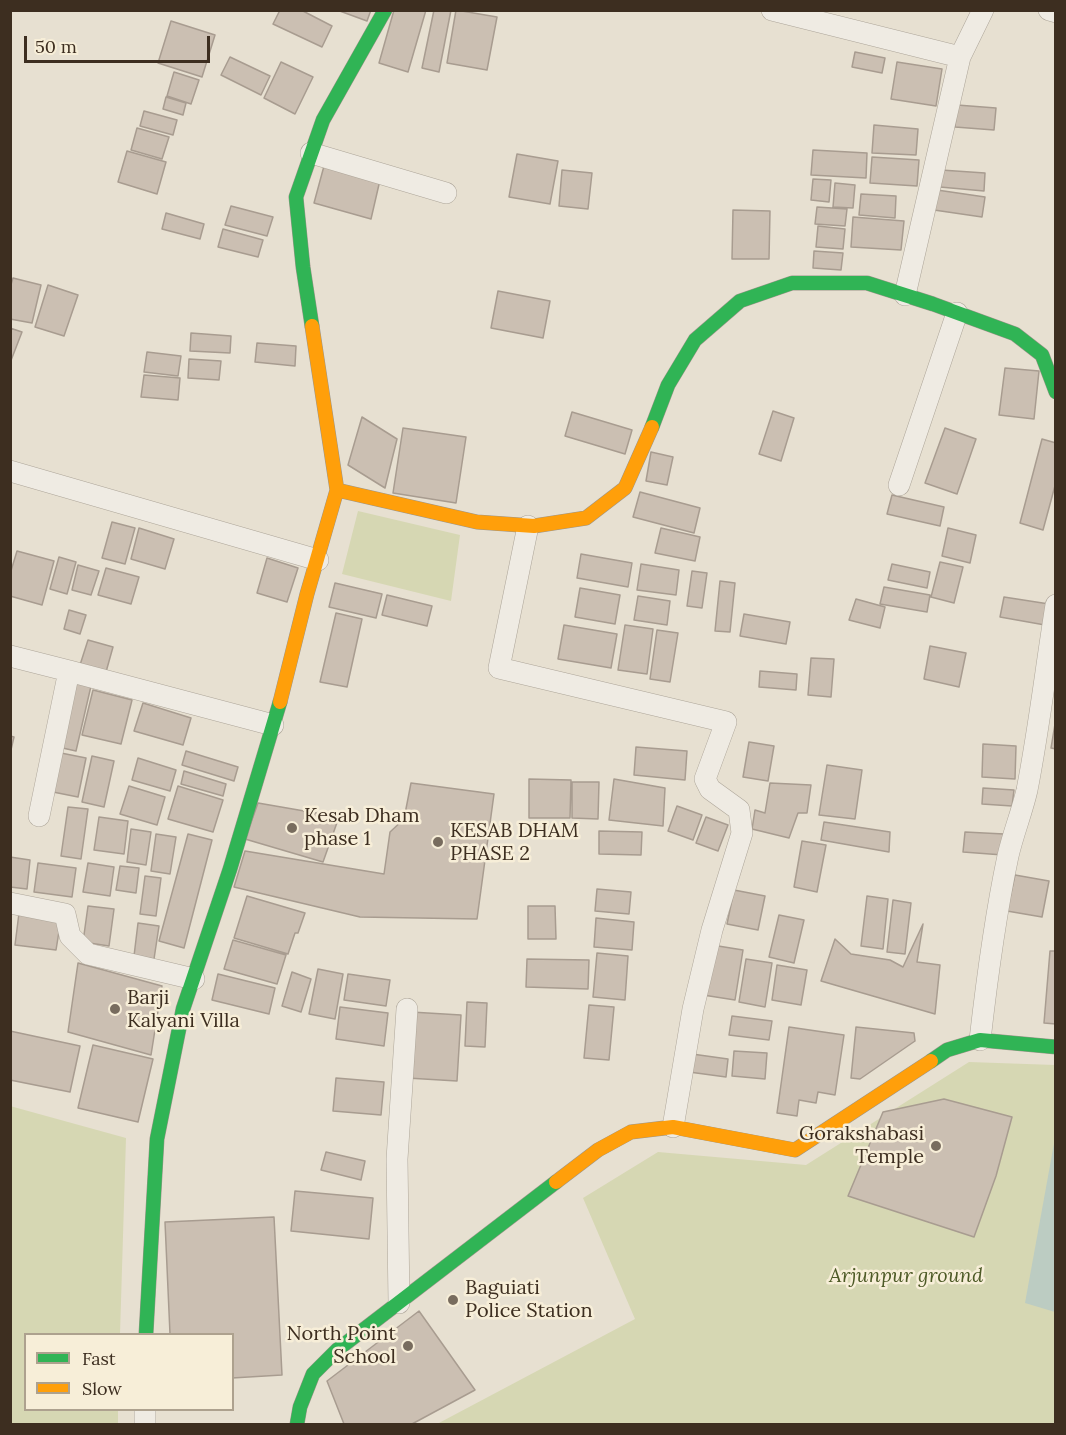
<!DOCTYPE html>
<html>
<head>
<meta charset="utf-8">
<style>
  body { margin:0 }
  #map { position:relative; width:1066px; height:1435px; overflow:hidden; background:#e7e0d1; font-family:Lora,serif }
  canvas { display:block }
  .frame { position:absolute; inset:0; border:12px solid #3d2e20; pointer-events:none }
  .legend { position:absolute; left:24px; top:1333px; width:210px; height:78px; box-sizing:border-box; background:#f7eed8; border:2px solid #ada18e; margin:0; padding:8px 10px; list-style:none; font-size:18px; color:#3d2e20 }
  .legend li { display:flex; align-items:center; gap:12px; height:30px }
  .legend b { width:30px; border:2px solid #ada18e }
  .scale { position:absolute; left:24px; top:36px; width:186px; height:27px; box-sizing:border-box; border:3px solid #3d2e20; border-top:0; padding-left:8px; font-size:18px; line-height:21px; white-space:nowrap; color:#3d2e20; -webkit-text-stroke:4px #f7eed8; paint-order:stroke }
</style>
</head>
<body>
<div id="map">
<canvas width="1066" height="1435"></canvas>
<div class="frame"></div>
<ul class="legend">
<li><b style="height:8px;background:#30b455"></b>Fast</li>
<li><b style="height:8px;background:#ff9f0a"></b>Slow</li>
</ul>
<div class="scale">50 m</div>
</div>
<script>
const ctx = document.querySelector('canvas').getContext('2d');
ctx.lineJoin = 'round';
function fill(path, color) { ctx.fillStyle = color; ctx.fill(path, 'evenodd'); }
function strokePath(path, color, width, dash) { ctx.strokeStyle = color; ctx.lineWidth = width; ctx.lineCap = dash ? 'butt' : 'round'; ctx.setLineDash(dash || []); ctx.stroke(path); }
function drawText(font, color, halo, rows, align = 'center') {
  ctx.font = font + ' Lora,serif'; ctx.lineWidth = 5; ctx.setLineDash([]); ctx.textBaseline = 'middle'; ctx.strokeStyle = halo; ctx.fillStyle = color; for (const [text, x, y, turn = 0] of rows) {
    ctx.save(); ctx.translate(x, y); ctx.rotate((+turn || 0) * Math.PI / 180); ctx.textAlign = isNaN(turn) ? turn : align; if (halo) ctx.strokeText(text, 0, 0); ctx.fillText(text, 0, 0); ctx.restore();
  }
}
const green = new Path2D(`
  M358,511L460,535L451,601L342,574Z
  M969,1062L1055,1065V1424H437L635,1319L583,1198L658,1152L806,1165Z
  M10,1106L126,1138L120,1334H26V1410H118V1424H11Z`);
const water = new Path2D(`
  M1055,1138V1312L1025,1303Z`);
const building = new Path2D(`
  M280,10H301L332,26L322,47L273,24Z
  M337,10H371L367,21Z
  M394,10H426L408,72L379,63Z
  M434,10H451L439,72L422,68Z
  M456,10L497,17L487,70L447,63Z
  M171,21L215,35L202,77L158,63Z
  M855,52L885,58L882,73L852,67Z
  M230,57L270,76L261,95L221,75Z
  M281,62L313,77L295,114L264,98Z
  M897,62L942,69L936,106L891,99Z
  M174,72L199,80L191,104L167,96Z
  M166,97L186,103L183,115L163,109Z
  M957,105L996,108L994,130L955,127Z
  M144,111L177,120L173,135L140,126Z
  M874,125L918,129L916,155L872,153Z
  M137,128L169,137L162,159L131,150Z
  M813,150L867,153L866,178L811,175Z
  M127,151L166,162L157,194L118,182Z
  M517,154L558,161L550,204L509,197Z
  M872,157L919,160L917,186L870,183Z
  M324,166L380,180L371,219L314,203Z
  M562,170L592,173L588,209L559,206Z
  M941,170L985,173L984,191L940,187Z
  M813,179L831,180L829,202L811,200Z
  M835,183L855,185L853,208L833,207Z
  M937,190L985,197L982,217L934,210Z
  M861,194L896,196L895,218L859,215Z
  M231,206L273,217L267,236L225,225Z
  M817,207L847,209L845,226L815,224Z
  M733,210L770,211L769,259H732Z
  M166,213L204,224L200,239L162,229Z
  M853,217L904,221L901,250L851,247Z
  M818,226L845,229L843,249L816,247Z
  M223,229L263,240L258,257L218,247Z
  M814,251L843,253L841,270L813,268Z
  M13,278L41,285L32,323L10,319V288Z
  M48,285L78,295L64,336L35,327Z
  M498,291L550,301L543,338L491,328Z
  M10,328L22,332L10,363Z
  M191,333L231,336L230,353L190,351Z
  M257,343L296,346L295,366L255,362Z
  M147,352L181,356L178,376L144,372Z
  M189,359L221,361L219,380L188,378Z
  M1005,368L1039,371L1034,419L999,415Z
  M144,375L180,378L178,400L141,397Z
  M773,411L794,418L781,461L759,454Z
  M572,412L632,430L625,454L565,436Z
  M362,417L397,439L385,488L348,465Z
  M403,428L466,437L456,503L393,493Z
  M945,428L976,439L957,494L925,483Z
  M1042,439L1056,443V482L1043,530L1020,523Z
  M651,452L673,457L667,485L646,481Z
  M640,492L700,508L694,533L633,517Z
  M892,495L944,507L940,526L887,514Z
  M112,522L135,528L125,564L102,558Z
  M139,528L174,539L165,569L131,559Z
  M661,528L700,537L695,561L655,553Z
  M948,528L976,535L970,563L942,556Z
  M17,551L54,561L42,605L10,596V574Z
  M581,554L632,563L628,587L577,578Z
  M59,557L76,562L67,594L50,589Z
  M267,558L298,568L287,602L257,593Z
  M940,562L963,567L954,603L931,597Z
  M641,564L679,570L676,595L637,590Z
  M892,564L930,572L927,588L888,580Z
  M78,565L99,571L91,595L72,590Z
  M106,568L139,577L131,604L98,595Z
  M692,571L707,573L702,608L687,606Z
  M720,581L735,583L730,632L715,631Z
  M335,583L382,594L376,618L329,607Z
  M884,587L930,595L927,612L880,604Z
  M580,588L620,595L615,624L575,617Z
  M387,595L432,606L427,626L382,615Z
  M638,596L670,601L667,625L634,620Z
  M1004,597L1049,604L1045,625L1000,617Z
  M856,599L885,607L880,628L849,620Z
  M69,610L86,615L80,634L64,629Z
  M336,613L362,619L347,687L320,682Z
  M744,614L790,622L786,644L740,636Z
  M564,625L617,634L611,668L558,659Z
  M625,625L653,629L647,674L618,670Z
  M657,630L678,633L670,682L650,679Z
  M88,640L113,647L106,672L80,665Z
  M930,646L966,653L959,687L924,679Z
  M811,658L834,659L831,697L808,695Z
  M760,671L797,674L796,690L759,687Z
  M73,682L91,686L76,751L58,747Z
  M93,690L132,700L121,744L82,735Z
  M143,703L191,718L183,745L134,731Z
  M1056,718V749L1051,748Z
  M10,736L14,737L10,754Z
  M749,742L774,746L768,781L743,777Z
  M983,744L1016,746L1015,779L982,777Z
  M636,747L687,751L685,780L634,775Z
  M186,751L238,767L234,781L182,765Z
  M56,752L86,758L78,797L48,791Z
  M92,756L114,761L104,807L82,802Z
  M138,758L176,770L170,791L132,780Z
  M827,765L862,770L855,819L819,815Z
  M184,771L226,784L223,796L181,784Z
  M529,779L571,780L570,818H529Z
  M614,779L665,788L663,826L609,820Z
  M572,782H599L598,819L572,818Z
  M411,783L494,794L477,919L360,917L234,887L245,851L384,874L390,832L404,819Z
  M770,783L811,785L807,813H798L789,838L752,829L755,810L765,813Z
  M129,786L165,797L157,825L120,814Z
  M178,786L223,800L213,832L168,819Z
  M983,788L1014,790L1012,806L982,804Z
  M258,803L339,817L323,862L245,839Z
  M677,806L702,815L693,840L668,831Z
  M68,807L88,809L81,859L61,856Z
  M99,817L128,821L124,854L94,850Z
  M706,817L728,825L718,851L696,843Z
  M824,822L890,832L889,852L821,840Z
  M131,829L151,832L146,865L127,862Z
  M599,831L642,832L641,855L599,854Z
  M965,832L1004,834L1003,855L963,852Z
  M156,834L176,837L170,874L151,871Z
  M188,834L212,840L184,948L159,941Z
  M802,841L826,845L817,892L794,887Z
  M10,857L30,860L27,889L10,887Z
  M38,863L76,868L72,897L34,892Z
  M88,863L114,867L110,896L83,892Z
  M120,866L139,868L136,893L116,890Z
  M1015,875L1049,881L1042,917L1007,911Z
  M145,876L161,878L156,916L140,914Z
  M597,889L631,892L629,914L595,911Z
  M734,890L765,896L758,930L727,924Z
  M247,896L305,913L298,933H295L288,954L234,938Z
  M867,896L888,899L883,949L861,946Z
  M893,900L911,903L905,954L887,952Z
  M88,906L114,909L109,946L83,942Z
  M528,906H555L556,939H528Z
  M19,913L61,919L56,950L15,945Z
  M779,915L804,920L794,963L769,957Z
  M596,918L634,922L632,950L594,947Z
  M138,923L159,926L154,959L134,956Z
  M923,924L917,962L940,965L935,1014L821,981L835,939L851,954L890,960L903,967Z
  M233,940L286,955L277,984L224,969Z
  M712,945L743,950L735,1000L703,995Z
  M1050,951H1056V1024L1044,1023Z
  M597,953L628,956L625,1000L593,997Z
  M527,959L589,960L588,989L526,987Z
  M746,959L772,963L765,1007L739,1002Z
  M78,963L162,986L151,1055L68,1032Z
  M777,965L807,970L801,1005L772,1000Z
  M318,969L343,974L335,1019L309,1014Z
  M292,972L311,979L301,1012L282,1006Z
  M218,974L275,988L269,1014L212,1000Z
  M348,974L390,980L386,1006L344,1000Z
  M467,1002L487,1003L485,1047L465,1046Z
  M589,1005L614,1007L609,1060L584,1058Z
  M340,1007L388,1013L384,1046L336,1039Z
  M411,1012L461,1015L457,1081L407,1078Z
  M732,1016L772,1021L769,1040L729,1035Z
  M789,1027L844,1035L835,1095L818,1092L816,1103L799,1100L797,1116L777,1113Z
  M856,1027L914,1033L915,1041L860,1079L851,1078Z
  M10,1031L80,1046L70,1092L10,1080Z
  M93,1045L153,1059L138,1122L78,1108Z
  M734,1051L767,1053L765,1079L732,1076Z
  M692,1054L728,1059L726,1077L689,1072Z
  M336,1078L384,1082L381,1115L333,1111Z
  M944,1099L1012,1117L996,1176L974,1237L848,1196L883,1112Z
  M326,1152L365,1161L361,1180L321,1170Z
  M295,1191L373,1198L369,1239L291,1231Z
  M274,1217L282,1375L232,1378V1334H170L165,1222Z
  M419,1311L475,1390L412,1424H344L327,1381Z`);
const street = new Path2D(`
  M772,10L960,57
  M1049,10L1056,12
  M311,153L446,193
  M905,295L960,57L983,10
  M10,471L318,560
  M899,485L957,313
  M528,526L499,668L726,722L705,779L710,789L739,810L742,833L712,930L693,1009L673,1127
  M10,656L69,671
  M39,816L69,671L273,725
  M10,903L65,914L70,936L88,954L194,979
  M980,1040C987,978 995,917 1008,856C1013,834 1022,812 1027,790C1039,729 1046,667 1056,605
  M399,1303L397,1159L407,1009
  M145,1424V1410`);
const fast = new Path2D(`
  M312,326L303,267L296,197L323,120L385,10
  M652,427L668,385L695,340L740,301L792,283H867L933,304L1015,334L1042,355L1056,392
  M931,1061L947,1050L980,1040L1056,1047
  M146,1334L157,1139L183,1009L230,869L280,702
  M297,1424L300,1407L313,1374L337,1350L556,1182`);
const slow = new Path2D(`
  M337,490L477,522L534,526L586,518L625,488L652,427
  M280,702L307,594L337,490L312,326
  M556,1182L598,1150L631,1132L673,1127L795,1150L931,1061`);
const markers = [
  [292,828,6,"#786c5e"],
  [438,842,6,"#786c5e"],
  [115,1009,6,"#786c5e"],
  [936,1146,6,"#786c5e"],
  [453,1300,6,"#786c5e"],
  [408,1346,6,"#786c5e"]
];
const poiNames = [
  ["Kesab Dham",304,816],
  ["phase 1",304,839],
  ["KESAB DHAM",450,831],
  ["PHASE 2",450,854],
  ["Barji",127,998],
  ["Kalyani Villa",127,1021],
  ["Gorakshabasi",924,1134,"right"],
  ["Temple",924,1157,"right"],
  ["Baguiati",465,1288],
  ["Police Station",465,1311],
  ["North Point",396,1334,"right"],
  ["School",396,1357,"right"]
];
const parkNames = [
  ["Arjunpur ground",906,1276]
];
fill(green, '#d6d7b3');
fill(water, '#bcccc2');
fill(building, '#cbbfb2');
strokePath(building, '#a89c90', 1.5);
strokePath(street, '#ada599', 22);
strokePath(fast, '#9c958a', 15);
strokePath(slow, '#9c958a', 15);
strokePath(street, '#efebe3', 21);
strokePath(fast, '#30b455', 14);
strokePath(slow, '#ff9f0a', 14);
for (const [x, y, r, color] of markers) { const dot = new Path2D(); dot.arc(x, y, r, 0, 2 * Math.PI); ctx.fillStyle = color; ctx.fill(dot); strokePath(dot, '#f7eed8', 2); }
drawText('20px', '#3d2e20', '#f7eed8', poiNames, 'left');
drawText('italic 20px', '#4d5a26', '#f7eed8', parkNames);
</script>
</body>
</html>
